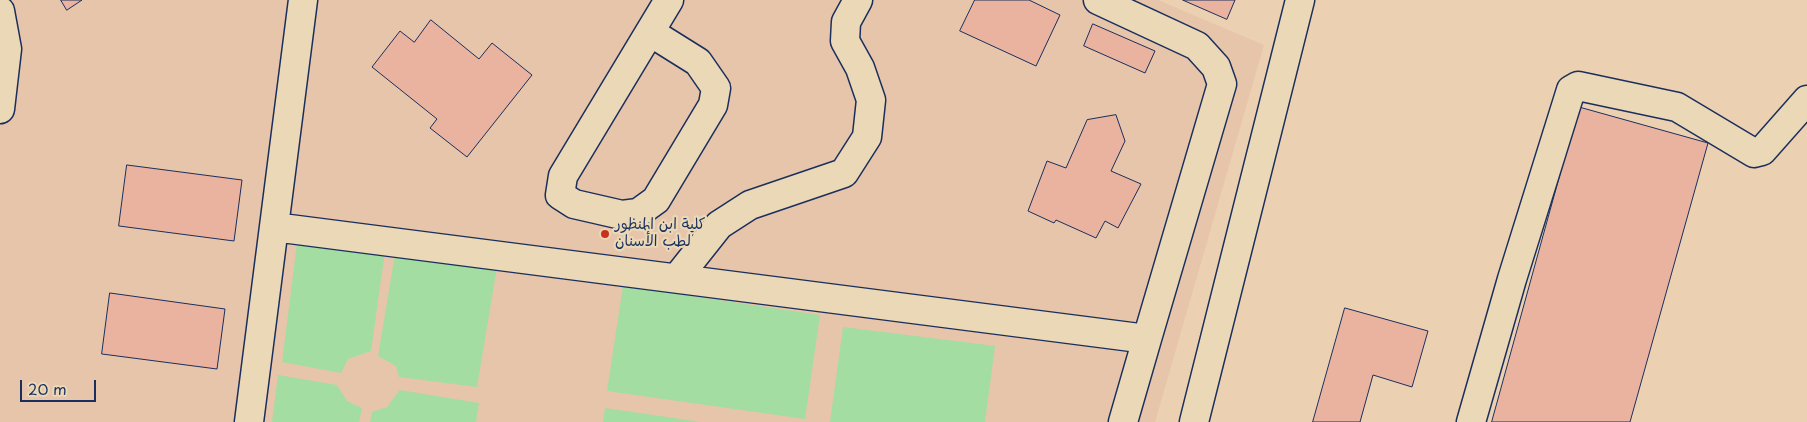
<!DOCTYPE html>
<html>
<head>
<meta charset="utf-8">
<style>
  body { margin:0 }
  #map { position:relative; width:1807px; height:422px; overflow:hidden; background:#ebd1b1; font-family:"Playpen Sans",sans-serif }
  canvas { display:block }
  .scale { position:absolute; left:20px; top:380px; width:76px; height:22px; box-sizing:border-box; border:2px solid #1b2f5e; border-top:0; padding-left:6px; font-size:15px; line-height:18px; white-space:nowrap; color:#1b2f5e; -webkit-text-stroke:4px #ebd8b6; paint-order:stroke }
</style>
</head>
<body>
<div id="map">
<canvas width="1807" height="422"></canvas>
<div class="scale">20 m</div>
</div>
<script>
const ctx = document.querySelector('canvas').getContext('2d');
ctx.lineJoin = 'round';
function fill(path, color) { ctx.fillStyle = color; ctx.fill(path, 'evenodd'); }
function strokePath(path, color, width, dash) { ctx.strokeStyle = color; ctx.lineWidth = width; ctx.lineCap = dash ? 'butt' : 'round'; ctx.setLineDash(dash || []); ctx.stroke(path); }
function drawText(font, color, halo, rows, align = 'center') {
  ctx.font = font + ' "Playpen Sans","Playpen Sans Arabic",sans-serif'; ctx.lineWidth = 4.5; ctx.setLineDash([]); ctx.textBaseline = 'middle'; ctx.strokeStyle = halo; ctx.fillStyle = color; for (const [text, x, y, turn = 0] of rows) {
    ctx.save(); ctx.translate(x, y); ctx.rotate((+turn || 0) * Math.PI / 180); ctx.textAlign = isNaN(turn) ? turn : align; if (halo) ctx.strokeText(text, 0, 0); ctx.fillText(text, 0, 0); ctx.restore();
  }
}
const built = new Path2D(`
  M0,0H1158L1264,45L1155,422H0Z`);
const green = new Path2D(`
  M297,243L385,251L371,351L348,359L341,373L282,362Z
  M395,254L497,267L477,387L399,377L396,366L378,356Z
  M623,286L820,315L805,419L607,391Z
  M843,327L995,346L985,422H830Z
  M278,375L337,385L347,401L362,408L359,422H272Z
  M400,390L479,403L476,422H370L372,412L387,407Z
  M605,408L701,422H603Z`);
const building = new Path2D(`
  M61,0H82L67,10Z
  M975,0H1029L1060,15L1036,66L960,31Z
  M1183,0H1235L1227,19Z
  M431,20L479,59L492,43L532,75L467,157L430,128L437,119L372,67L400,31L414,42Z
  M1093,24L1155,51L1145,73L1084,46Z
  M1579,107L1708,143L1630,422H1492Z
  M1116,115L1125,141L1111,171L1141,184L1118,228L1105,221L1096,238L1056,220L1054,223L1028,211L1047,161L1066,168L1087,120Z
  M127,165L242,180L234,241L119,226Z
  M110,293L225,309L217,369L102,354Z
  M1345,308L1428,331L1412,387L1373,375L1360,422H1313Z`);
const minor = new Path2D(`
  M1098,0L1197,46L1216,67L1222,84L1147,339
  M0,11L7,49L0,109
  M650,32L698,62L716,88L713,105L656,200L638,213L622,215L574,204L560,195L563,176L669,0
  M274,227L1147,339L1123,422
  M677,278L719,225L750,205L844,173L867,137L871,100L860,68L845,41L846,22L858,0
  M249,422L303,0
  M1194,422L1300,0
  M1471,422L1512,279L1571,90L1578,86L1677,107L1754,153L1762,151L1807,100`);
const markers = [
  [605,234,5,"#c8321e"]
];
const poiNames = [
  ["كلية ابن المنظور",615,225],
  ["لطب الأسنان",615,242]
];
fill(built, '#e7c5aa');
fill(green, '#a3dda2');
fill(building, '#eab39f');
strokePath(building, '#1b2f5e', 1);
strokePath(minor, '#1b2f5e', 31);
strokePath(minor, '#ebd8b6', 28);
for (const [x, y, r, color] of markers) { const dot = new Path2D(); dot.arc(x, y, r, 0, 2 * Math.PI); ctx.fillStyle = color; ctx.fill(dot); strokePath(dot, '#ebd8b6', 2); }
drawText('15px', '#1b2f5e', '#ebd8b6', poiNames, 'left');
</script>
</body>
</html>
